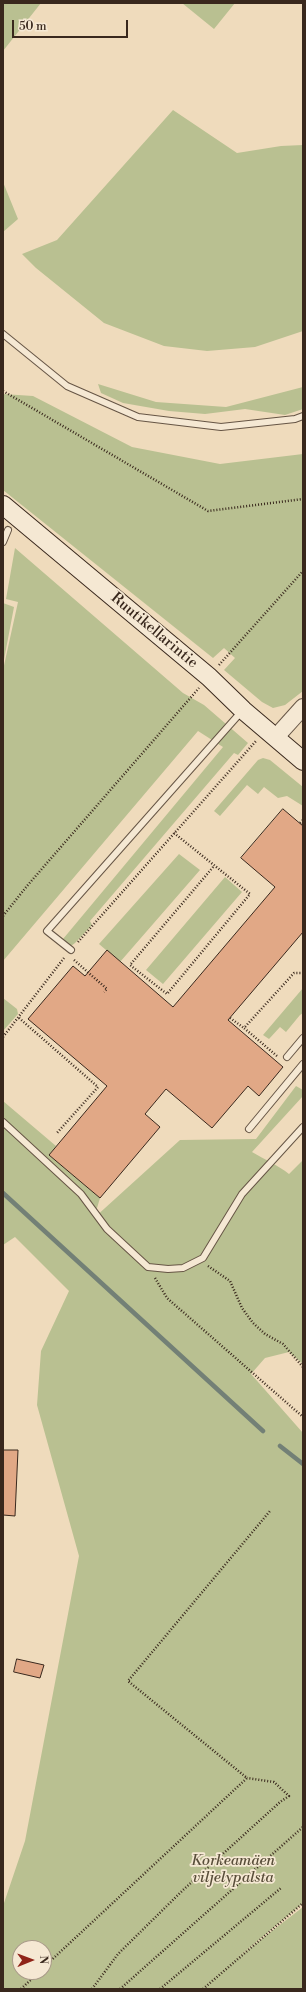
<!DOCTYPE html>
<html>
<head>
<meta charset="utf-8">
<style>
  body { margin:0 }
  #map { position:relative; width:306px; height:1992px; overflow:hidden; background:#efdbbc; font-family:"Libre Bodoni",serif }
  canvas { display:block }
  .frame { position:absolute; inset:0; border:4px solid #39281d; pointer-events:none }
  .north { position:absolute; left:12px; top:1940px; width:40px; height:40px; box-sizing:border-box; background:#f5e8d3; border:1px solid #aa9b8a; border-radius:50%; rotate:89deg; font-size:11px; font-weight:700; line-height:16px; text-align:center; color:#39281d }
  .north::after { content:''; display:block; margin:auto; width:14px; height:18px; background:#8f2418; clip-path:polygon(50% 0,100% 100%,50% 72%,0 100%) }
  .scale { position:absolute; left:12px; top:20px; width:116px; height:18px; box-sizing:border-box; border:2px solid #39281d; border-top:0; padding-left:5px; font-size:12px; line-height:14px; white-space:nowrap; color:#39281d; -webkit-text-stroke:3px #f5e8d3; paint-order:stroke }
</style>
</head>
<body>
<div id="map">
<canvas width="306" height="1992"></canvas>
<div class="frame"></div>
<div class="north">N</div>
<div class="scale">50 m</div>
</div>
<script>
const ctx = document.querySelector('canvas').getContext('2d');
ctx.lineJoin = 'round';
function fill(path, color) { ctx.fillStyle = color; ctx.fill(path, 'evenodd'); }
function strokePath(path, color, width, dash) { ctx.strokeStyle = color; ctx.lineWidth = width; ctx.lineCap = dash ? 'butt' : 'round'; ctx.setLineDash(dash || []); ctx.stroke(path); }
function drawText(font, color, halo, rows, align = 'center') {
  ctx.font = font + ' "Libre Bodoni",serif'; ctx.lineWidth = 3.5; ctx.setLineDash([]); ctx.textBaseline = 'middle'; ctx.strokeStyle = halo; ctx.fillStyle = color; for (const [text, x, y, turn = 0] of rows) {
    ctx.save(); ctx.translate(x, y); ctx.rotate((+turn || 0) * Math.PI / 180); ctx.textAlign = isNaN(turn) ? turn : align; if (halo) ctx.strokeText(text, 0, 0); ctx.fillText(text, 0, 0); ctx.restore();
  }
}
const green = new Path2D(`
  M3,3H41L3,51Z
  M182,3H235L214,29Z
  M173,110L237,153L281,146L303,145V331L255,347L207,351L164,346L104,323L36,268L22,254L57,240Z
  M3,182L18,219L3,232Z
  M98,384L156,402L226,407L303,387V409L285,415L245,409L205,414L169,411L123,403L101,393Z
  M3,394L33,396L132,447L220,464L303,454V691L285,705L273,708L262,702L224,670L235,658L224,648L213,658L3,490Z
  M15,548L183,693L204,705L248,743L238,755L234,753L90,921L92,925L75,943L71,946L63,939L223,747L198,731L3,961V670L18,602L6,599Z
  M3,603L14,607L3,665Z
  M263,758L270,760L303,787V806L287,796L278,798L264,787L258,794L247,785L220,816L214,811L258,760Z
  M179,854L200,870L120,962L99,944Z
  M225,877L242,892L163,984L146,970Z
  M303,988V1013L300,1015L286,1032L280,1027L269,1039L263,1035Z
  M3,998L17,1009L18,1014L3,1031Z
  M296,1086L303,1090V1096L252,1152C265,1160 278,1165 289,1174L303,1160V1364L289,1352L265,1358L251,1374L303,1433V1903L237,1958L303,1907V1989H3V1906L25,1841L79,1556L37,1405L41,1351L69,1291L15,1237L3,1245V1101L56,1146L49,1155L100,1198L94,1218L180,1140L256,1139ZM20,1948H44V1972H20Z`);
const stream = new Path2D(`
  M3,1193L263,1431
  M280,1446L303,1464`);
const building = new Path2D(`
  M283,809L303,826V932L228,1020L283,1067L259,1096L248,1086L212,1128L166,1089L145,1114L160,1127L100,1198L49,1155L107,1086L28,1019L73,966L85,976L107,950L173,1007L275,887L241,858Z
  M3,1450H18L15,1516L3,1515Z
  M17,1659L44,1665L40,1678L14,1672Z`);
const path = new Path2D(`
  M3,391L208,511L303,499
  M219,665L303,571
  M300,823L303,820
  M174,833L250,894L167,994L130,965L214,866
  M3,916L27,886L199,688
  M78,942L256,741
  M74,960L107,989L104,992
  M19,1018L98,1087L56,1134
  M230,1018L244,1028
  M3,1037L64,958
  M277,1056L244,1028L294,973H303
  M208,1266L230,1281L242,1308L253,1323L265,1334L283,1344L303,1367
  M155,1278L167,1298L303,1417
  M44,1967L247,1778L128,1681L270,1511
  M21,1989L39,1972
  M92,1989L118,1954L182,1891L280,1802L289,1796L274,1782L247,1778
  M120,1989L303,1827
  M160,1989L281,1888
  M203,1989L303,1903`);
const service = new Path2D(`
  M3,334L67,386L138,417L221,427L295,419L303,416
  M3,542L8,530
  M71,950L47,931L242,711
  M287,1057L303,1038
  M3,1122L81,1194L107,1229L148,1267L168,1269L183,1268L203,1258L242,1194L303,1127
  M249,1129L303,1064`);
const tertiary = new Path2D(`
  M276,737L303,707`);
const secondary = new Path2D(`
  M3,505L209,677L243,710L303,761`);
const streetNames = [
  ["Ruutikellarintie",154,631,40]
];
const parkNames = [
  ["Korkeamäen",233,1861],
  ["viljelypalsta",233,1878]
];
fill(green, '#b9c091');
strokePath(stream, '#738076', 4.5);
fill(building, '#e1a886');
strokePath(building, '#39281d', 1);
strokePath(service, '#665545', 8);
strokePath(tertiary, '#665545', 18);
strokePath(secondary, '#39281d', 20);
strokePath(path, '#39281d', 2.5, [1, 2]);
strokePath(service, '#f5e8d3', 6);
strokePath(tertiary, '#f5e8d3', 16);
strokePath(secondary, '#f5e8d3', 18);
drawText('15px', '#39281d', '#f5e8d3', streetNames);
drawText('italic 15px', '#594e3a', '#f5e8d3', parkNames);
</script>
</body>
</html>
